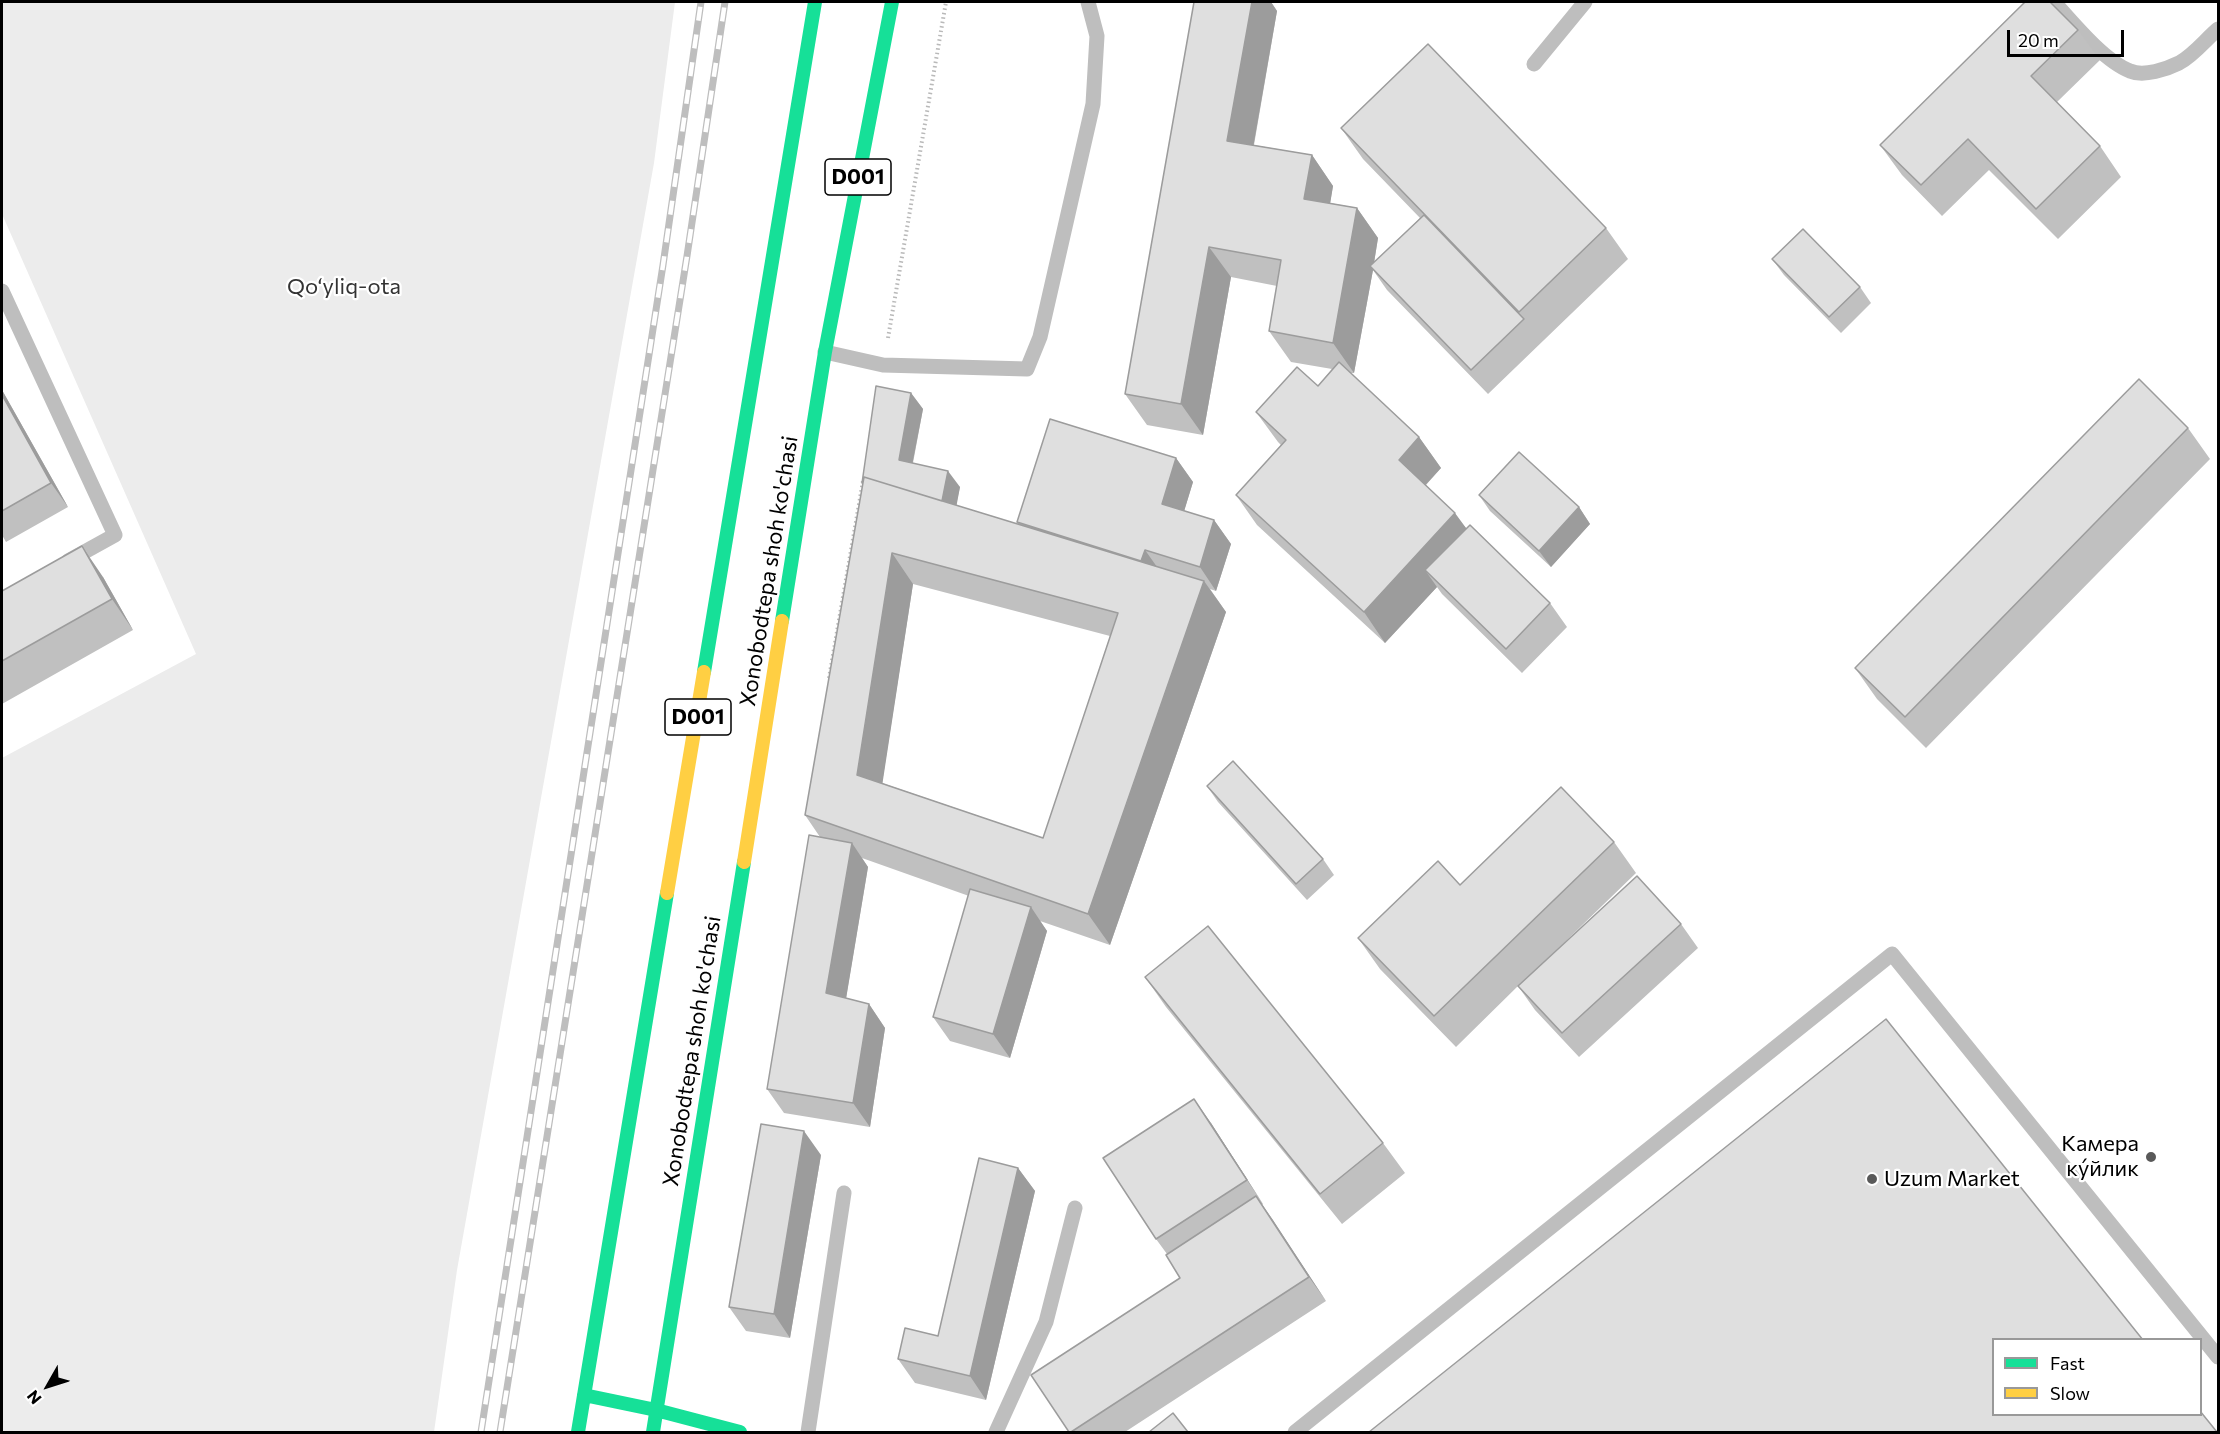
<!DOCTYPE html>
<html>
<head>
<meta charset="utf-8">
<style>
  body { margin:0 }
  #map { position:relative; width:2220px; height:1434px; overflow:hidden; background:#fff; font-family:Commissioner,sans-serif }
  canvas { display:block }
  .frame { position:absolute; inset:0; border:3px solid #000; pointer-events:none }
  .legend { position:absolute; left:1992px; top:1338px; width:210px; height:78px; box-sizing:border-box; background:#fff; border:2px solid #999; margin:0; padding:8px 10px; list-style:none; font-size:18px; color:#000 }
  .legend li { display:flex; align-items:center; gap:12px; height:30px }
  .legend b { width:30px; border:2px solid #999 }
  .north { position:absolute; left:18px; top:1356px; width:60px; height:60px; -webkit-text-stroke:4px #fff; paint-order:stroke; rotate:231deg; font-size:16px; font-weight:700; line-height:24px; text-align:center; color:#000 }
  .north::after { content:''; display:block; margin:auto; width:21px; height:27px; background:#000; clip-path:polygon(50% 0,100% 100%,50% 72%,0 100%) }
  .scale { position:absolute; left:2007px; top:30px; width:117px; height:27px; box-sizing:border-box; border:3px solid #000; border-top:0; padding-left:8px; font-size:18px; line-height:21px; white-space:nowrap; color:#000; -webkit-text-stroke:4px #fff; paint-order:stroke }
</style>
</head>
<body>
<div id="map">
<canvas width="2220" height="1434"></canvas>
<div class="frame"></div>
<ul class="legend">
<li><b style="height:8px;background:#16e098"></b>Fast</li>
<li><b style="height:8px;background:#ffcf43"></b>Slow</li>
</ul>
<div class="north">N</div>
<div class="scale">20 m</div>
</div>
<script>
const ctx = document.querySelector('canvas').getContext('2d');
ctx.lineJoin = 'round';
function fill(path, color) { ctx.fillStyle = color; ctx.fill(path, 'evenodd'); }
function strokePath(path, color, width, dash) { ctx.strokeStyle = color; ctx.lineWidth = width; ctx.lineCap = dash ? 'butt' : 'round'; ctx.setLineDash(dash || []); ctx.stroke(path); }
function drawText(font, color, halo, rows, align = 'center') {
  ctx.font = font + ' Commissioner,sans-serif'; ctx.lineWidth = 4.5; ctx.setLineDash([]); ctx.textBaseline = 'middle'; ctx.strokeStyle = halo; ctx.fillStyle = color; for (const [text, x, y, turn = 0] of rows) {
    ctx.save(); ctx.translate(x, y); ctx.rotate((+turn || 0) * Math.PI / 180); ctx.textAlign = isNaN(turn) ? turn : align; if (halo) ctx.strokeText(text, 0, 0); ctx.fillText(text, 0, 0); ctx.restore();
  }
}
const green = new Path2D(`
  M2,2H675L654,163L457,1270L434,1432H2V758L196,654L2,214Z`);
const path = new Path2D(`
  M888,338L946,2
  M829,678L863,481`);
const lane = new Path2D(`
  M2054,2C2073,23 2104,61 2130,71C2144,77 2167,69 2179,63C2194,55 2206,39 2218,29
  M1534,64L1585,2
  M2,291L115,535L68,561
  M825,352L883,365L1027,369L1040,337L1093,104L1097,36L1088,2
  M808,1432L844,1193
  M996,1432L1046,1322L1075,1208
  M1295,1432L1892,954L2218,1357`);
const fast = new Path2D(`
  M782,621L825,352L892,2
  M704,672L815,2
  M584,1395L656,1410
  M656,1410L740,1432
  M578,1432L667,893
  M653,1432L744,862`);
const slow = new Path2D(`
  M744,862L782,621
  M667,893L704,672`);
const rail = new Path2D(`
  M481,1432L663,265L701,2
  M500,1432L687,256L725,2`);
const wall = new Path2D(`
  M1194,2H1271L1277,11L1254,145L1312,155L1333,186L1330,203L1357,208L1378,238L1374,263L1420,218L1363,159L1341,128L1606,228L1628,259L1488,394L1387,290L1373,270L1354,373H1350L1419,437L1441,468L1426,485L1466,528L1550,603L1567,627L1522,673L1442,594L1437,587L1385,643L1257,525L1236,495L1281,445L1278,442L1256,412L1318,386L1332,369L1291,362L1269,331L1277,286L1231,277L1203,435L1147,425L1125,394Z
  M2078,30L2100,60L2057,102L2100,146L2121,177L2058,239L1989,170L1942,216L1902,175L1880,145Z
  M1772,259L1860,287L1871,303L1841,333L1784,275Z
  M2,390L68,507L6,542L2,535Z
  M911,393L923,409L913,463L960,487L956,505L1019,525L1017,522L1176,458L1193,482L1184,511L1214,520L1231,544L1216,591L1210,589L1226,612L1110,945L1040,921L1047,931L1010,1058L950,1041L933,1017L969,896L862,858L868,867L846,998L869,1004L885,1028L870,1127L784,1113L767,1089L820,837L805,815L863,485L862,483ZM913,584L1110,636L1043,838L882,783Z
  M2188,428L2210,459L1926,748L1877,699L1855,668Z
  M1479,495L1579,507L1590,524L1551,567L1490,511Z
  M103,577L133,630L2,704V591Z
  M1207,786L1323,859L1334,875L1307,900L1218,802Z
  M1614,842L1636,873L1538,968L1681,924L1698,948L1579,1057L1535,1010L1518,986L1456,1047L1380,969L1358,938L1460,885Z
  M1145,977L1383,1143L1405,1173L1342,1224L1166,1007Z
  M1211,1123L1263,1204L1262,1205L1326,1301L1125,1432H1069L1180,1278L1167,1254L1156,1239Z
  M821,1155L790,1338L746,1331L729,1307Z
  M1018,1168L1035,1191L986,1400L915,1383L898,1359L938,1336Z`);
const shadedWall = new Path2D(`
  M1252,2H1271L1277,11L1249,171L1227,141Z
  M1312,155L1333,186L1326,229L1304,199Z
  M1357,208L1378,238L1373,269L1370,266L1373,270L1354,373L1333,343Z
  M1209,247L1231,277L1203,435L1181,404Z
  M2,390L68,507L51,483L2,395Z
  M911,393L923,409L910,476L899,460Z
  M1419,437L1441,468L1420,491L1399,460Z
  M1176,458L1193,482L1179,528L1162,504Z
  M948,471L960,487L954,519L942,502Z
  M1579,507L1590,524L1551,567L1539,551Z
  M1455,513L1477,543L1425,570L1437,587L1385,643L1364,612Z
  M1214,520L1231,544L1216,591L1200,567Z
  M82,546L103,577L133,630L112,599Z
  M1145,550L1162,574L1158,585L1141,561Z
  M892,553L913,584L879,806L857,775Z
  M1204,581L1226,612L1110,945L1088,914Z
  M852,843L868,867L843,1017L826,993Z
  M1031,907L1047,931L1010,1058L993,1034Z
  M869,1004L885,1028L870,1127L853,1103Z
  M1194,1099L1211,1123L1263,1204L1247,1180Z
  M804,1131L821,1155L790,1338L774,1314Z
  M1018,1168L1035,1191L986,1400L970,1376Z
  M1256,1196L1273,1220L1326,1301L1309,1277Z`);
const building = new Path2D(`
  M1194,2H1252L1227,141L1312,155L1304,199L1357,208L1333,343L1269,331L1281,260L1209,247L1181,404L1125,394Z
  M2025,2H2050L2078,30L2031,76L2100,146L2036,209L1968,139L1921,185L1880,145Z
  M1428,44L1606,228L1519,312L1341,128Z
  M1424,215L1524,319L1471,370L1370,266Z
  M1803,229L1860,287L1829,317L1772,259Z
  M1339,362L1419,437L1399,460L1455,513L1364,612L1236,495L1286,440L1256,412L1297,367L1318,386Z
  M2139,379L2188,428L1905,717L1855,668Z
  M876,386L911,393L899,460L948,471L942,501L864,477L863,483H862Z
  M2,395L51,483L2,511Z
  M1050,419L1176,458L1162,504L1214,520L1200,567L1145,550L1141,561L1017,522Z
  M1519,452L1579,507L1539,551L1479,495Z
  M864,477L1204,581L1088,914L805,815ZM892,553L1118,613L1043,838L857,775Z
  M1470,525L1550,603L1506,649L1425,570Z
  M82,546L112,599L2,661V591Z
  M1233,761L1323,859L1296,884L1207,786Z
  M1561,787L1614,842L1434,1016L1358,938L1438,861L1460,885Z
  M809,835L852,843L826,993L869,1004L853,1103L767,1089Z
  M1637,876L1681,924L1562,1033L1518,986Z
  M970,889L1031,907L993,1034L933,1017Z
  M1208,926L1383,1143L1320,1194L1145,977Z
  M1886,1019L2143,1340H1994V1414H2200V1411L2217,1432H1369Z
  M1194,1099L1247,1180L1156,1239L1103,1158Z
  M761,1124L804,1131L774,1314L729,1307Z
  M979,1158L1018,1168L970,1376L898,1359L905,1328L938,1336Z
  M1256,1196L1309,1277L1071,1432H1069L1031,1375L1180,1278L1166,1255Z
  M1173,1413L1188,1432H1149Z`);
const markers = [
  [2151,1157,6,"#595959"],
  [1872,1179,6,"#595959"]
];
const shields = [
  [858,177,66],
  [698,717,66]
];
const shieldNames = [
  ["D001",858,177],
  ["D001",698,717]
];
const parkNames = [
  ["Qo‘yliq-ota",344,287]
];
const streetNames = [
  ["Xonobodtepa shoh ko'chasi",769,571,-81],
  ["Xonobodtepa shoh ko'chasi",692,1051,-81]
];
const poiNames = [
  ["Камера",2139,1144],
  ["ку́йлик",2139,1169],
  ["Uzum Market",1884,1179,"left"]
];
fill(green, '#ececec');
strokePath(path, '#b9b9b9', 4, [1.5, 3]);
strokePath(lane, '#bebebe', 15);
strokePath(fast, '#16e098', 14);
strokePath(slow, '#ffcf43', 14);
strokePath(rail, '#bebebe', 7);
strokePath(rail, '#fff', 4.5, [14]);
fill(wall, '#c0c0c0');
fill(shadedWall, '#9c9c9c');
fill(building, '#dfdfdf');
strokePath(building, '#9c9c9c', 1.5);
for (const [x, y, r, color] of markers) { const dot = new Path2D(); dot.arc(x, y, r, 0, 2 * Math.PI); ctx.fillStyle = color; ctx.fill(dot); strokePath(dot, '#fff', 2); }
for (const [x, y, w] of shields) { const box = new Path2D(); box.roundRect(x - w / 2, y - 18, w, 36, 4.5); ctx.fillStyle = '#fff'; ctx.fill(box); strokePath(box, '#000', 1.5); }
drawText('bold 21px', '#000', null, shieldNames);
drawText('22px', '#333', '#fff', parkNames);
drawText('22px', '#000', '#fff', streetNames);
drawText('22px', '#000', '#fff', poiNames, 'right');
</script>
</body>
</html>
